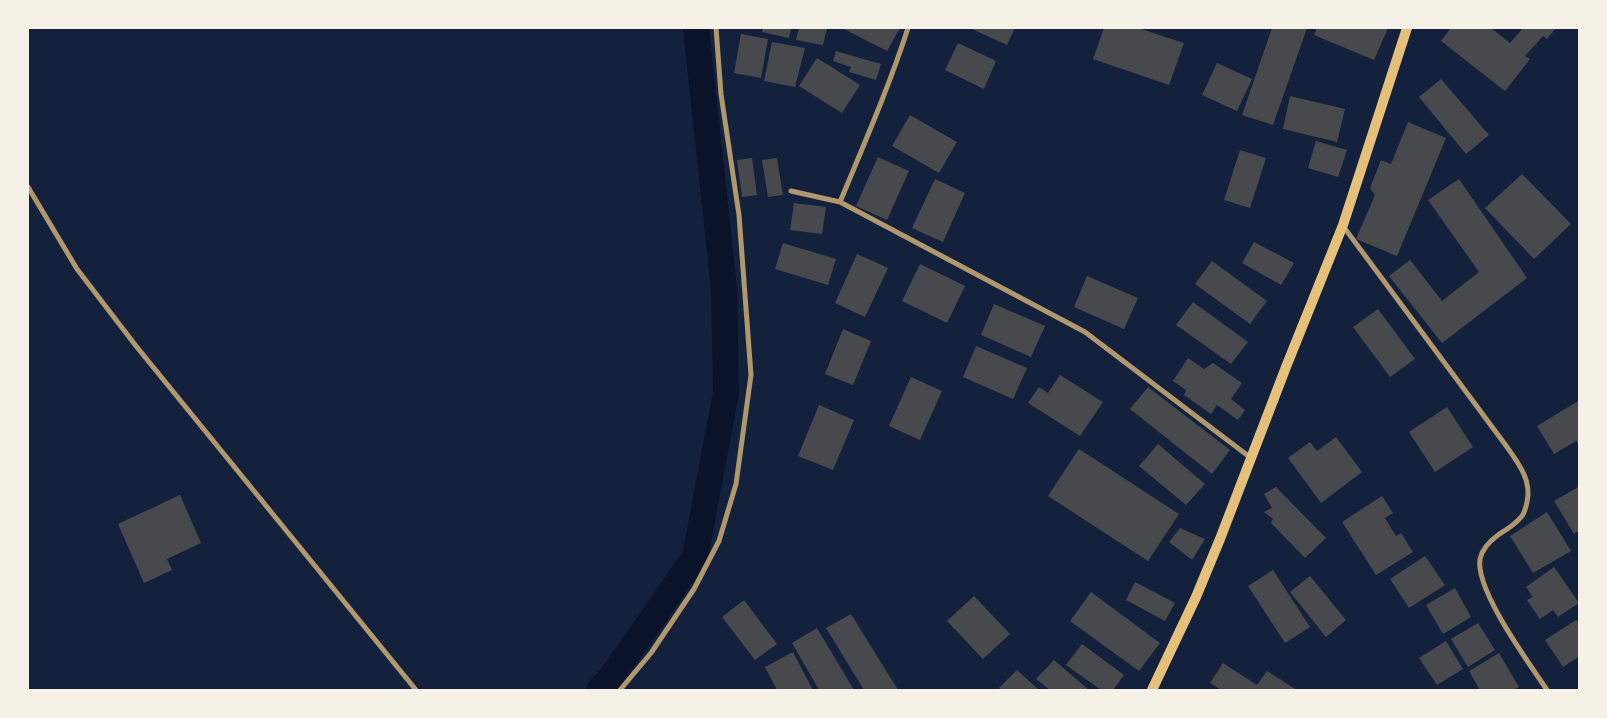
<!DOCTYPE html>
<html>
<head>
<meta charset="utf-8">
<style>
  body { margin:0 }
  #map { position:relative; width:1607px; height:718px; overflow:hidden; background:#14213d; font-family:Lato,sans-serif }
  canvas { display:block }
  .frame { position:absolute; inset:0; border:29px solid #f6f1e7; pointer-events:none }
</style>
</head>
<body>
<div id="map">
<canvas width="1607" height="718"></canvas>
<div class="frame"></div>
</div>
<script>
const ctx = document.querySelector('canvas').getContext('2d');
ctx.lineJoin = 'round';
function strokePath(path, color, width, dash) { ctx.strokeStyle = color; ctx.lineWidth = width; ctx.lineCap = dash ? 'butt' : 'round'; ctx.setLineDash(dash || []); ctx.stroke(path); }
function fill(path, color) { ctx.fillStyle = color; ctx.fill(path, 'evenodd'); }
const canal = new Path2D(`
  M599,690L612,676L695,557L726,393L724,289L696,28`);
const building = new Path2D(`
  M763,28H791L789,38L762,32Z
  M799,28H827L823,45L796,40Z
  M842,28H900L887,51Z
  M970,28H1015L1007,45Z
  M1104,28H1138L1184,43L1169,85L1093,59Z
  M1272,28H1307L1273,125L1242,115Z
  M1317,28H1388L1374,60L1314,35Z
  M1451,28H1491L1510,43L1523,28H1556L1547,39L1543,36L1525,56L1530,59L1505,91L1441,41Z
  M741,34L768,39L761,78L734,73Z
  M772,42L805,48L795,87L764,81Z
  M958,43L996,61L984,89L945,70Z
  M836,51L881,64L876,80L849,72L851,67L833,61Z
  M817,58L860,85L842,113L799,86Z
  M1217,63L1252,79L1237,111L1202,95Z
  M1441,79L1489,135L1466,154L1419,97Z
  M1290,96L1345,109L1337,142L1283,129Z
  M910,115L957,142L939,173L892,146Z
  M1408,122L1446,138L1397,256L1356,239L1375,195L1370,188L1381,160L1391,164Z
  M1316,141L1347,150L1338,177L1308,168Z
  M1240,150L1266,158L1250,208L1224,200Z
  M878,157L909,171L887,220L856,206Z
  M752,158L757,195L742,197L737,160Z
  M777,158L783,195L768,197L762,160Z
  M1522,174L1571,224L1534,259L1485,208Z
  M935,179L965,193L943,242L912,228Z
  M1459,179L1527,278L1442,343L1389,276L1410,260L1442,301L1479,272L1428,200Z
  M794,203L826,207L822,234L790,230Z
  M1254,242L1294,263L1281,285L1242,263Z
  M783,243L836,259L828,285L775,269Z
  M857,254L888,268L865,317L835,303Z
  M1212,261L1267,301L1250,324L1195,284Z
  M920,264L965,286L947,323L902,301Z
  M1087,276L1138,298L1124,329L1074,307Z
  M1193,302L1248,342L1231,364L1176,325Z
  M994,304L1045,326L1031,357L981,335Z
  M1378,309L1415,359L1390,377L1353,327Z
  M843,329L871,341L853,385L825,374Z
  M976,346L1027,368L1013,399L963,377Z
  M1188,358L1204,369L1213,363L1242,383L1231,399L1245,410L1238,420L1217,405L1211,414L1184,395L1186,390L1173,381Z
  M1060,375L1103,402L1080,436L1028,403L1039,387L1048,393Z
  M911,377L942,391L920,440L889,426Z
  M1148,387L1230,450L1212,474L1130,409Z
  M1580,400V445L1576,441L1554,454L1537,426Z
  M819,405L854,420L833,470L798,456Z
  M1447,407L1473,447L1435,472L1409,432Z
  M1336,437L1362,472L1321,503L1288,458L1310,442L1317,451Z
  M1158,444L1205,484L1186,505L1139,466Z
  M1079,449L1179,514L1148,561L1048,496Z
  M1580,486V530L1574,534L1554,501Z
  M1276,487L1326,538L1305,558L1271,523L1273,519L1264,512L1272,508L1264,494Z
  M180,495L201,543L167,559L172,570L144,583L118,524Z
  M1382,496L1393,513L1385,518L1396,536L1401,533L1413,552L1376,575L1342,522Z
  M1547,512L1571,551L1533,573L1510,536Z
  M1180,528L1205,539L1192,560L1169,542Z
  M1425,556L1445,585L1409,608L1390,579Z
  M1554,567L1579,603L1558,617L1553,610L1540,619L1527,600L1533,597L1526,587Z
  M1273,570L1310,627L1285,643L1248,586Z
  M1310,576L1346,620L1326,637L1290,592Z
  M1135,582L1175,603L1165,621L1126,600Z
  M1455,588L1471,617L1443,634L1426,605Z
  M1091,592L1160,643L1139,671L1070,621Z
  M974,596L1010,634L983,659L947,621Z
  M744,600L777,644L755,660L722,617Z
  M851,614L898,690H864L826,628Z
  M1576,620L1580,624V656L1563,667L1545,640Z
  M1478,623L1495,650L1468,667L1451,639Z
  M817,628L854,690H819L792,643Z
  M1446,641L1463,669L1437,685L1419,658Z
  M1082,644L1124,675L1113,690H1101L1066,665Z
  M793,652L813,690H777L765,667Z
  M1499,653L1519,687L1514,690H1480L1469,671Z
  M1054,660L1089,690H1050L1036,679Z
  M1223,663L1257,685L1267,671L1297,690H1221L1210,683Z
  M1017,670L1039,690H1002L999,688Z`);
const minor = new Path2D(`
  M28,187L77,269L136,346L416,690
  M791,191L840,202L1085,332L1251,458
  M840,202C864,144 889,87 908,28
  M1343,226L1507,447C1519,464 1532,481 1527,502C1526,507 1525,512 1522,516C1516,524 1506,530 1498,535C1490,541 1482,549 1480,559C1475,590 1529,663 1547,690
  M620,690L651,653L694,589L719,541L736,484L751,375L739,215L721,94L716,28`);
const secondary = new Path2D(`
  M1152,690L1196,597L1220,539L1286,367L1343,225L1407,28`);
strokePath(canal, '#0b132b', 26);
fill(building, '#48494c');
strokePath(minor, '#b1986c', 5);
strokePath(secondary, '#e5c07b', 10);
</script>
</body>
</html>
